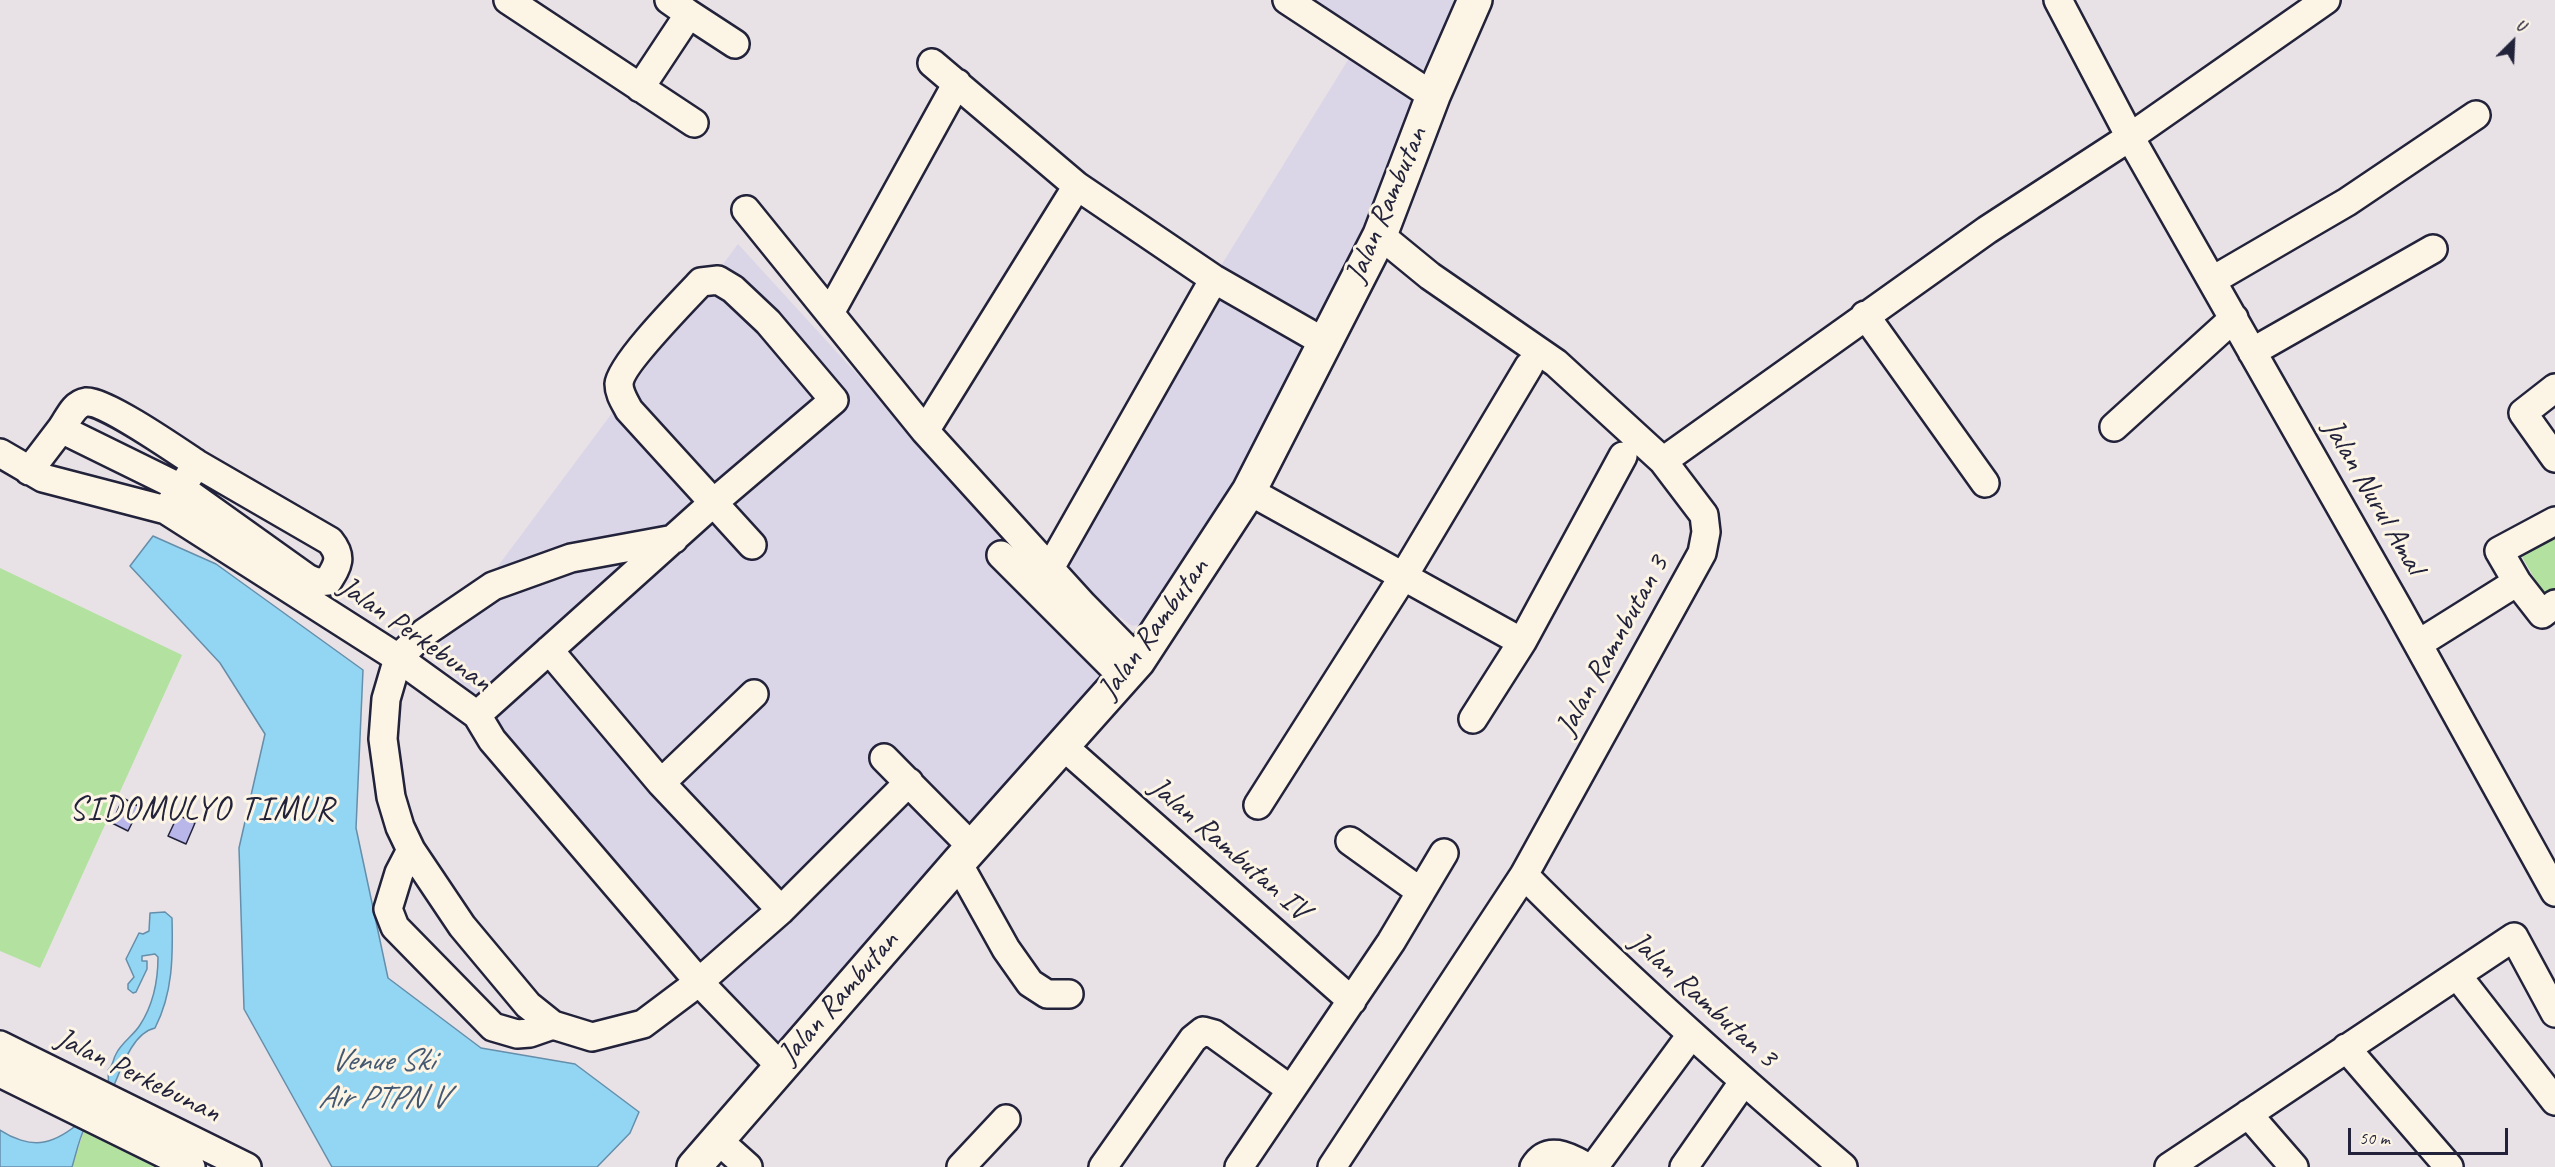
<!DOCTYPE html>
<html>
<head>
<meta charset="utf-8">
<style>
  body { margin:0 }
  #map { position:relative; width:2555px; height:1167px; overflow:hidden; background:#e8e2e6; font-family:Caveat,sans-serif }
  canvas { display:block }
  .north { position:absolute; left:2483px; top:12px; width:60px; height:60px; -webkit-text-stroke:4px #fcf5e5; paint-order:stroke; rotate:24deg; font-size:16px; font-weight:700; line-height:24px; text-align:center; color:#22223b }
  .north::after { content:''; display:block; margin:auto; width:21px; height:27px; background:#22223b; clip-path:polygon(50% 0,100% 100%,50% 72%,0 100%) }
  .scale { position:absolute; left:2348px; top:1128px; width:160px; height:27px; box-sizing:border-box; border:3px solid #22223b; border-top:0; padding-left:8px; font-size:18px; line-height:21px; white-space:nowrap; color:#22223b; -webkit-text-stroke:4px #fcf5e5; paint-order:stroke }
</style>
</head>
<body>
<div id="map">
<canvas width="2555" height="1167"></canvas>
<div class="north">U</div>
<div class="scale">50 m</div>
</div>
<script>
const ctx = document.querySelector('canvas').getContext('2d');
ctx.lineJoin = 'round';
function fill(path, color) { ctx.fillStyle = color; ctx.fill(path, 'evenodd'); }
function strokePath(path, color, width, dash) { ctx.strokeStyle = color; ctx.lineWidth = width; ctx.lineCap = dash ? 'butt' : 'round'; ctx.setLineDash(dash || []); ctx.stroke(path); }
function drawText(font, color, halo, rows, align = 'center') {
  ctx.font = font + ' Caveat,sans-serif'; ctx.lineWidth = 6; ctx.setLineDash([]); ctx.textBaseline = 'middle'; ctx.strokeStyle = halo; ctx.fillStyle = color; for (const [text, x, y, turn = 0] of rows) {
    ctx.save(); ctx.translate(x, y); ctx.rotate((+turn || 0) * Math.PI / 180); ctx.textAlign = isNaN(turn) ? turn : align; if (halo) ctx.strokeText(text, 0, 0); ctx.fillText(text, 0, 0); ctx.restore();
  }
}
const built = new Path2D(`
  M1300,0H1458L1421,74L1369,224L1243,474L1154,621L1132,626L1071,581L1066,550L1219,269L1361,39Z
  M738,244L1122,664L781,1051L434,652Z`);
const green = new Path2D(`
  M2555,538V589L2545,597L2521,555Z
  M0,568L182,655L40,968L0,951Z
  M86,1125L191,1167H72Z`);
const water = new Path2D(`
  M153,536L216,564L363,670L356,828L388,978L481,1048L575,1064L639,1112L630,1133L597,1167H332L244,1009L239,848L265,734L220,663L130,566Z
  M165,912L172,918C173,956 173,993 155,1028C127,1034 117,1086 104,1107C99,1115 89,1119 85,1127C79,1139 76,1154 72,1167H0V1130C12,1138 29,1145 44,1142C66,1138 103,1107 108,1085C109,1080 108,1075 108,1070C114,1065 112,1061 116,1054C121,1043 134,1035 140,1025C153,1005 158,980 158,957L155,954L142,956V961H147V969L136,992L133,993L128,989V984L134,977L126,959L139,933L143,934L149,931L150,913Z`);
const building = new Path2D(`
  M123,798L140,807L128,831L112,823Z
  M178,815L195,823L186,844L168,836Z`);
const minor = new Path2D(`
  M508,0L694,123
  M1287,0L1433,96
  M2058,0L2130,137L2398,608L2555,892
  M689,14L735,44
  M932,63L1077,186L1214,279L1324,342
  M640,88L689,14L669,0
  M746,210L925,431L1083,605L1138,661
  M2213,280L2347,202L2476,115
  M830,313L957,83
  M1865,315L1985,483
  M2252,352L2433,249
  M2555,388L2523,413L2555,458
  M2114,427L2234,318
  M925,431L1077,186
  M0,453L43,478L166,510L398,658L477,715L492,740L699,982L780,1066
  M1663,461L1987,230L2130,137L2326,0
  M29,471L61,429
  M1249,491L1522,642L1623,456
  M166,510L197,464L330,541C343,557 338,565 328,581L316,582L307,578L181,488L61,429C68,420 73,404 86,402C104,400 179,452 197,464
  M2555,521L2499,551L2517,582L2542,614L2555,604
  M674,539L571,558L493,586L424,633L398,658L386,699L383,739L391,797L400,827L411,850L462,926L528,1005L553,1025L592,1037L643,1024L699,982L781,910L909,782
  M1001,555L1124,678
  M1050,568L1214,279
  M2418,644L2517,582
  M549,650L661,783
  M754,694L661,783L781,910
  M477,715L713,503L834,400L768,322L733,289L718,280L701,282C685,299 620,365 619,384C619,394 625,402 629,410L752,545
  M1473,719L1522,642
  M1063,746L1352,1001
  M884,758L972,847
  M1258,805L1403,577L1529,366
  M1350,841L1421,892
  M411,850L399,873L388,909L395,927L493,1027L517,1034L530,1033L553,1025
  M958,863L1006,949L1030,983L1047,994H1069
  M1524,875C1626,978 1733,1073 1843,1167
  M2457,975L2555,1101
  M0,1045L247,1167
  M2346,1048L2449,1167
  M0,1073L191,1167
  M2248,1114L2294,1167
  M719,1141L748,1167
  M961,1167L1006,1119
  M1103,1167L1193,1039L1203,1031L1214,1034L1290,1089
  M1239,1167L1391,942L1444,853
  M1332,1167L1524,875L1702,553L1706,532L1704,515L1663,461L1556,363L1430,276L1380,235
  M1534,1167C1548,1144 1569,1157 1587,1167
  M1594,1167L1691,1035
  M1684,1167L1744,1081
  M2169,1167L2514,937L2555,1013`);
const major = new Path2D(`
  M694,1167L958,863L1138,661L1249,491L1380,235L1433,96L1475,0`);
const streetNames = [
  ["Jalan Rambutan",1387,205,-67],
  ["Jalan Nurul Amal",2373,497,60],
  ["Jalan Rambutan",1154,629,-54],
  ["Jalan Perkebunan",415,635,35],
  ["Jalan Ramnbutan 3",1613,646,-61],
  ["Jalan Rambutan IV",1229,849,41],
  ["Jalan Rambutan",839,998,-49],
  ["Jalan Rambutan 3",1703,1000,42],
  ["Jalan Perkebunan",138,1076,26]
];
const waterNames = [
  ["Venue Ski",382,1062],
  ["Air PTPN V",382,1099]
];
const quarterNames = [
  ["SIDOMULYO TIMUR",202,810]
];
fill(built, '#dad5e7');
fill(green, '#b3e1a0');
fill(water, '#92d6f4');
strokePath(water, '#658eaa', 1.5);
fill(building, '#b9b7e9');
strokePath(building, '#22223b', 1.5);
strokePath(minor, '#22223b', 32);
strokePath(major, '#22223b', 38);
strokePath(minor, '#fcf5e5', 27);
strokePath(major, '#fcf5e5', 33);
drawText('30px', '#22223b', '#fcf5e5', streetNames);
drawText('italic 32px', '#445872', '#fcf5e5', waterNames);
ctx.letterSpacing = '1.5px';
drawText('33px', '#22223b', '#fcf5e5', quarterNames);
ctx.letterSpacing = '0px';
</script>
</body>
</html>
